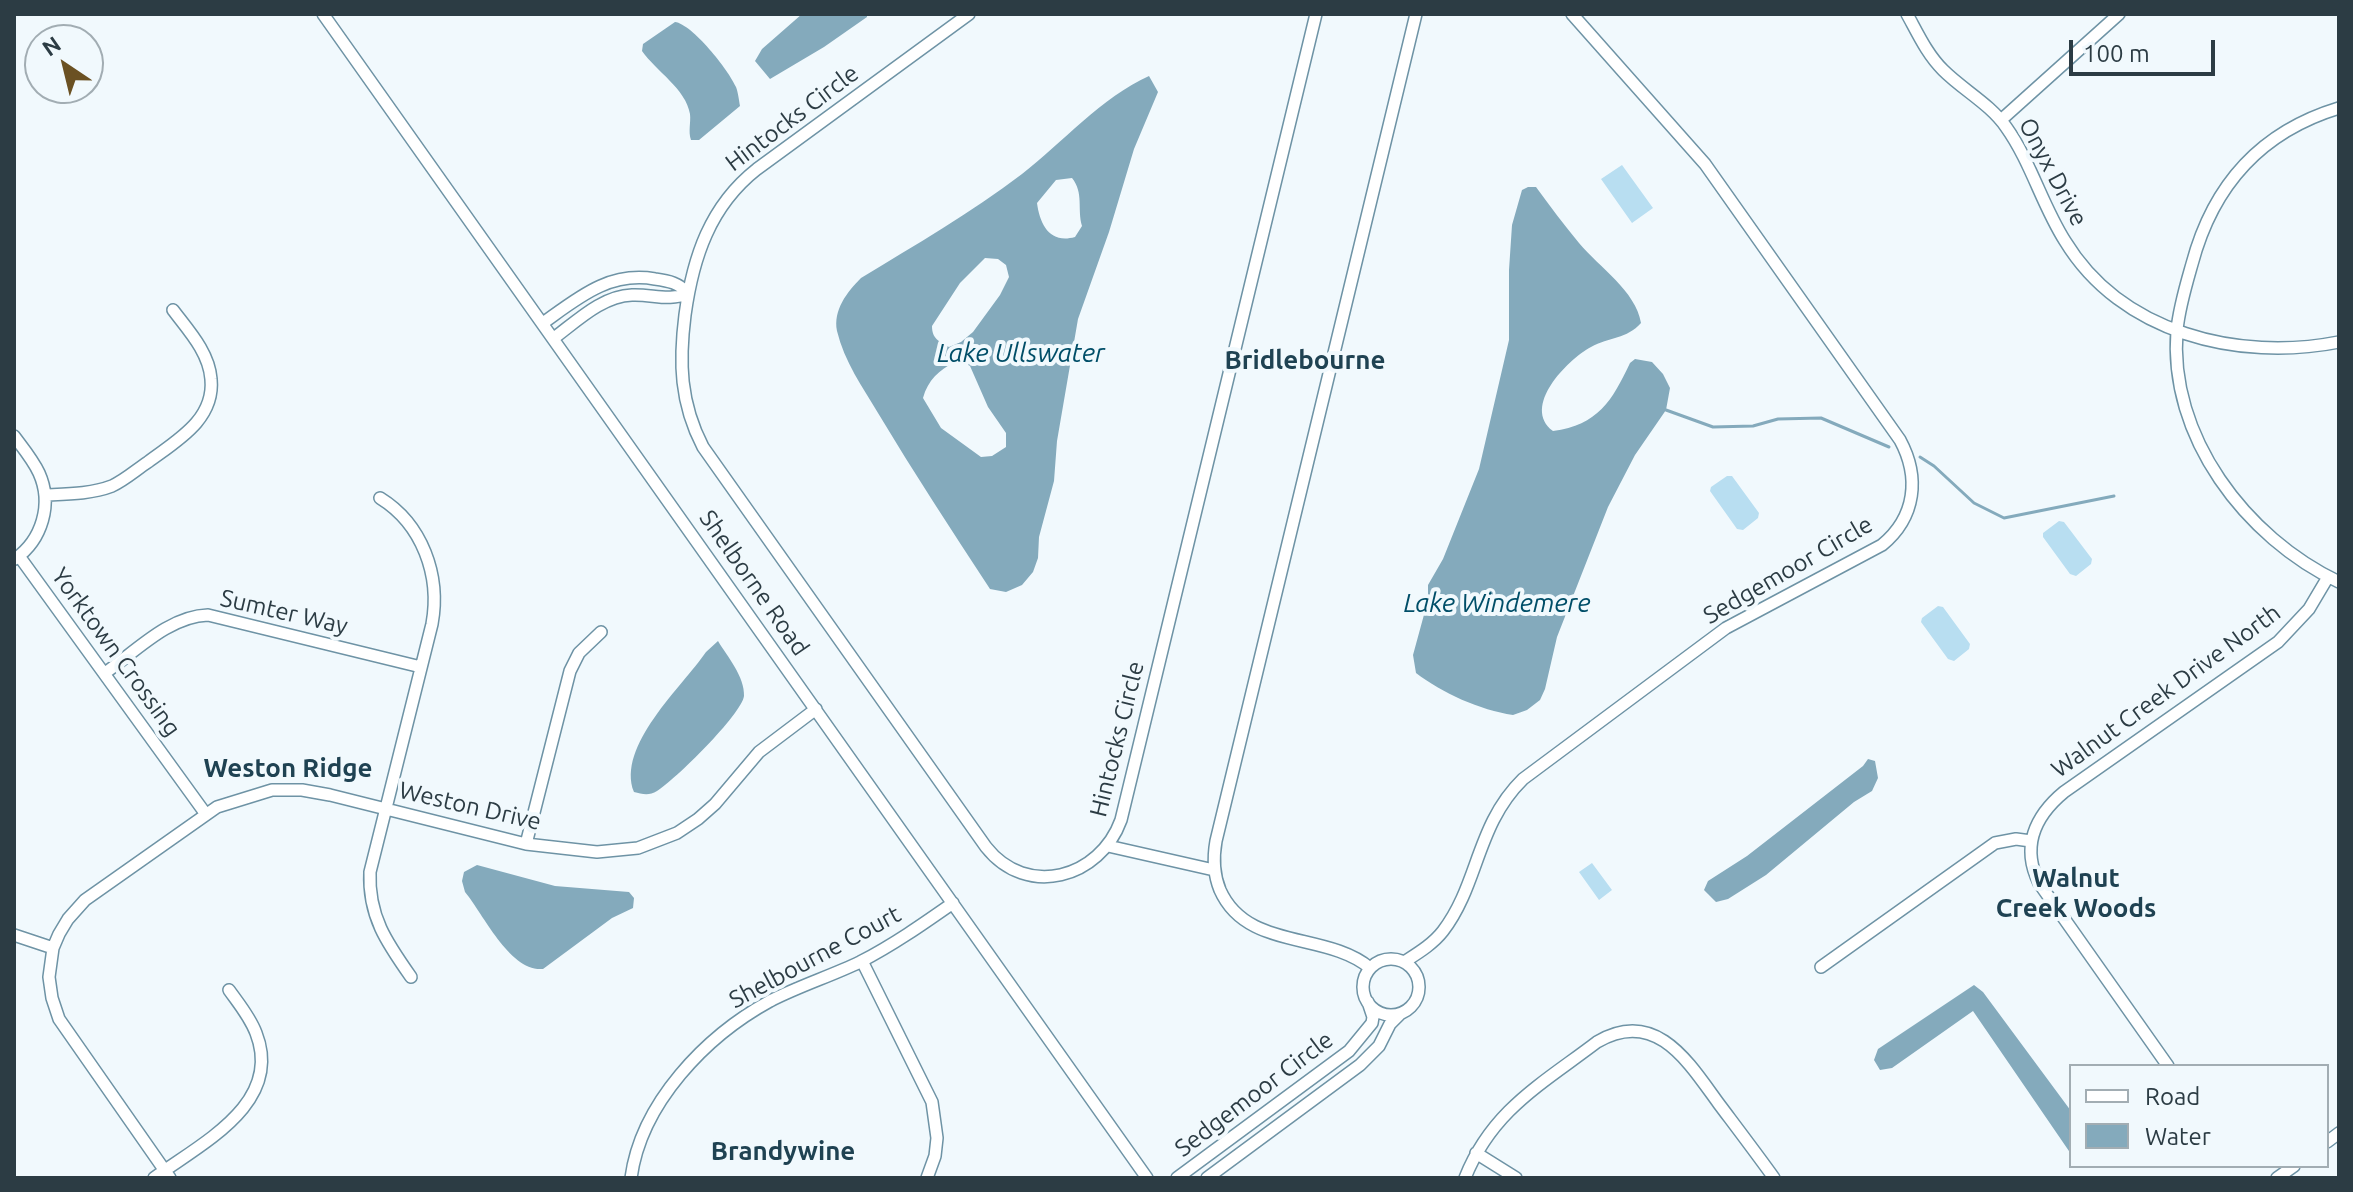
<!DOCTYPE html>
<html>
<head>
<meta charset="utf-8">
<style>
  body { margin:0 }
  #map { position:relative; width:2353px; height:1192px; overflow:hidden; background:#f1f9fd; font-family:Ubuntu,sans-serif }
  canvas { display:block }
  .frame { position:absolute; inset:0; border:16px solid #2c3c44; pointer-events:none }
  .legend { position:absolute; left:2069px; top:1064px; width:260px; height:104px; box-sizing:border-box; background:#f1f9fd; border:2px solid #a2adb3; margin:0; padding:10px 14px; list-style:none; font-size:24px; color:#2c3c44 }
  .legend li { display:flex; align-items:center; gap:16px; height:40px }
  .legend b { width:40px; border:2px solid #a2adb3 }
  .north { position:absolute; left:24px; top:24px; width:80px; height:80px; box-sizing:border-box; background:#f1f9fd; border:2px solid #a2adb3; border-radius:50%; rotate:325deg; font-size:22px; font-weight:700; line-height:32px; text-align:center; color:#2c3c44 }
  .north::after { content:''; display:block; margin:auto; width:28px; height:36px; background:#6b5123; clip-path:polygon(50% 0,100% 100%,50% 72%,0 100%) }
  .scale { position:absolute; left:2069px; top:40px; width:146px; height:36px; box-sizing:border-box; border:4px solid #2c3c44; border-top:0; padding-left:10px; font-size:24px; line-height:28px; white-space:nowrap; color:#2c3c44; -webkit-text-stroke:6px #f1f9fd; paint-order:stroke }
</style>
</head>
<body>
<div id="map">
<canvas width="2353" height="1192"></canvas>
<div class="frame"></div>
<ul class="legend">
<li><b style="height:10px;background:#fff"></b>Road</li>
<li><b style="height:22px;background:#84aabc"></b>Water</li>
</ul>
<div class="north">N</div>
<div class="scale">100 m</div>
</div>
<script>
const ctx = document.querySelector('canvas').getContext('2d');
ctx.lineJoin = 'round';
function fill(path, color) { ctx.fillStyle = color; ctx.fill(path, 'evenodd'); }
function strokePath(path, color, width, dash) { ctx.strokeStyle = color; ctx.lineWidth = width; ctx.lineCap = dash ? 'butt' : 'round'; ctx.setLineDash(dash || []); ctx.stroke(path); }
function drawText(font, color, halo, rows, align = 'center') {
  ctx.font = font + ' Ubuntu,sans-serif'; ctx.lineWidth = 8; ctx.setLineDash([]); ctx.textBaseline = 'middle'; ctx.strokeStyle = halo; ctx.fillStyle = color; for (const [text, x, y, turn = 0] of rows) {
    ctx.save(); ctx.translate(x, y); ctx.rotate((+turn || 0) * Math.PI / 180); ctx.textAlign = isNaN(turn) ? turn : align; if (halo) ctx.strokeText(text, 0, 0); ctx.fillText(text, 0, 0); ctx.restore();
  }
}
const green = new Path2D(`
  M1622,165L1653,208L1632,223L1601,179Z
  M1727,476H1732L1759,513L1758,518L1743,530L1737,529L1710,491L1711,487Z
  M2059,521L2064,522L2092,559L2091,564L2076,576L2070,574L2043,537V533Z
  M1938,606L1943,607L1970,644L1969,649L1954,661L1948,659L1921,622L1922,618Z
  M1592,863L1612,890L1599,900L1579,872Z`);
const water = new Path2D(`
  M802,14H867V17L824,47L770,79L755,61L762,49Z
  M675,22C692,24 729,70 736,87C738,92 739,100 740,106L699,140H691C688,131 691,123 690,114C686,89 656,71 642,51L643,44Z
  M1149,76L1158,92L1134,149L1109,232L1078,319L1057,441L1054,481L1039,537L1038,558L1033,572L1022,585L1006,592L990,589C952,531 914,473 878,413C863,388 844,361 837,331C833,310 847,292 861,278C915,245 971,213 1022,174C1062,143 1102,97 1149,76ZM1072,178C1084,193 1077,209 1082,226L1075,237C1050,244 1040,225 1037,203L1056,180ZM985,258L998,259L1006,265L1009,277L1000,295L973,332L961,342L949,347C939,341 932,339 932,326L960,283ZM955,362H963L970,366L988,407L1006,433V447L992,456L981,457L941,428L923,398C928,380 939,370 955,362Z
  M1528,187H1536C1550,206 1564,225 1579,243C1599,267 1636,291 1641,323C1627,339 1609,337 1591,347C1567,360 1521,407 1553,431C1598,425 1612,401 1630,363L1635,359L1652,362L1663,374L1670,388L1666,410L1635,455L1608,507L1557,637L1545,689L1540,700L1527,710L1513,715C1480,710 1442,693 1416,673L1413,655L1428,600V585L1443,559L1479,469L1509,340V270L1512,225L1522,190Z
  M718,641C727,656 745,677 744,696C742,714 674,781 657,791C649,796 642,794 634,792C616,746 682,687 706,652Z
  M1868,759L1875,761L1878,778L1872,791L1854,802L1766,875L1728,899L1716,902L1704,890L1708,881L1747,856L1863,766Z
  M477,865L555,886L629,892L634,898L633,908L612,918L543,969C510,972 484,915 465,892L462,881L464,872Z
  M1974,985L1983,992L2071,1111V1154L1973,1011L1892,1068L1880,1070L1874,1060L1878,1049Z`);
const stream = new Path2D(`
  M1666,410L1713,427L1753,426L1778,419L1821,418L1889,447
  M1920,457L1934,466L1974,503L2004,518L2114,496`);
const minor = new Path2D(`
  M323,14L1147,1178
  M969,14L757,169C710,206 693,257 685,315C679,362 680,403 703,447L986,847C1027,899 1100,878 1121,820L1316,14
  M1907,14C1918,34 1927,54 1943,70C1963,90 1990,104 2006,127C2031,162 2042,205 2065,241C2121,333 2238,362 2339,342
  M2339,108C2260,132 2213,185 2192,264C2186,285 2179,308 2177,330C2168,436 2246,538 2339,582
  M2001,120L2119,14
  M543,323C578,298 609,271 655,279C670,281 678,283 688,293
  M554,338C577,321 602,296 632,295C653,294 669,302 688,293
  M14,436C23,448 33,460 39,473C53,504 42,540 15,559
  M45,495C67,494 91,494 112,486C125,480 136,470 148,462C176,441 215,420 211,379C209,352 188,330 173,310
  M380,498C422,524 441,575 432,624L370,872C368,916 387,943 411,977
  M19,556L205,813
  M105,673C135,652 169,616 208,615L421,667
  M526,844L570,671L579,653L601,632
  M1108,846L1214,870
  M14,935L53,948
  M1363 987a28 28 0 1 1 56 0a28 28 0 1 1-56 0Z
  M862,961L932,1102L937,1138L935,1156L927,1178
  M1404,962C1418,953 1433,944 1443,931C1479,884 1476,825 1523,779L1726,628L1882,545C1916,517 1920,477 1900,440L1705,164L1572,14
  M1821,967L1995,843L2016,839L2031,841
  M1370,968C1326,931 1247,951 1220,890C1213,873 1213,858 1216,841L1416,14
  M2168,1066L2039,883C2021,847 2035,816 2064,792L2278,642L2309,609L2328,577
  M2327,1142L2339,1133
  M1476,1153L1516,1178
  M154,1178C200,1144 284,1104 256,1033C250,1017 239,1004 229,990
  M170,1178L59,1019L52,998L49,977L53,948L59,934L68,919L85,900L217,807L272,790H302L330,795L526,844L597,852L638,848L677,833L698,819L715,804L759,752L816,709
  M631,1178C641,1103 706,1036 770,1001C799,986 831,976 860,962C893,945 923,924 953,903
  M1177,1178L1349,1051L1372,1023L1373,1017L1368,1002
  M1207,1178L1360,1065L1379,1046L1390,1024L1400,1014
  M1465,1178C1492,1110 1542,1084 1597,1042C1656,1007 1689,1063 1719,1104C1737,1128 1756,1153 1774,1178
  M2277,1178L2294,1166`);
const streetNames = [
  ["Hintocks Circle",792,118,-37],
  ["Onyx Drive",2053,172,62],
  ["Sedgemoor Circle",1788,570,-30],
  ["Shelborne Road",754,583,55],
  ["Sumter Way",284,612,13],
  ["Yorktown Crossing",116,652,54],
  ["Walnut Creek Drive North",2166,691,-36],
  ["Hintocks Circle",1117,739,-76],
  ["Weston Drive",470,806,13],
  ["Shelbourne Court",815,957,-28],
  ["Sedgemoor Circle",1254,1094,-37]
];
const waterNames = [
  ["Lake Ullswater",1021,353],
  ["Lake Windemere",1497,603]
];
const neighbourhoodNames = [
  ["Bridlebourne",1305,360],
  ["Weston Ridge",288,768],
  ["Walnut",2076,878],
  ["Creek Woods",2076,908],
  ["Brandywine",783,1151]
];
fill(green, '#b8def1');
fill(water, '#84aabc');
strokePath(stream, '#84aabc', 3);
strokePath(minor, '#6e93a5', 14);
strokePath(minor, '#fff', 11);
drawText('24px', '#2c3c44', '#f1f9fd', streetNames);
drawText('italic 26px', '#004e68', '#f1f9fd', waterNames);
drawText('bold 26px', '#1f4252', '#f1f9fd', neighbourhoodNames);
</script>
</body>
</html>
